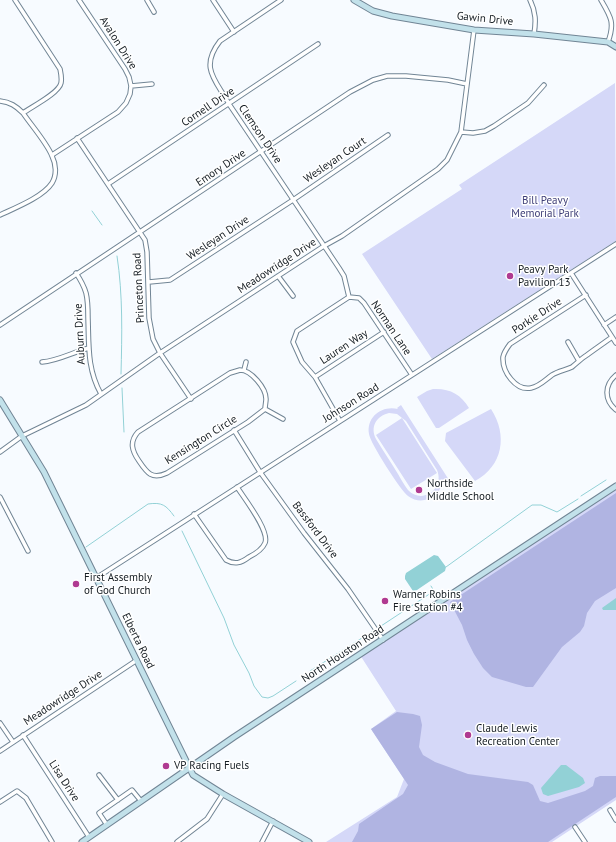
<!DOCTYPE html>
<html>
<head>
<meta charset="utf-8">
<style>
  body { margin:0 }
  canvas { display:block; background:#f7fbff }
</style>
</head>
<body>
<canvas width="616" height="842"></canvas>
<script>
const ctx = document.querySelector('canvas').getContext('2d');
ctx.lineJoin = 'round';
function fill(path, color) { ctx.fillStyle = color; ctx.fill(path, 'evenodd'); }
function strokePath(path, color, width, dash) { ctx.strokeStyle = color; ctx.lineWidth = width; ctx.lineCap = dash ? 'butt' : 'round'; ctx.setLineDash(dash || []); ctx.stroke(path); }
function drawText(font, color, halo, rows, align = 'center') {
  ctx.font = font + ' "PT Sans",sans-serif'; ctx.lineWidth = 3; ctx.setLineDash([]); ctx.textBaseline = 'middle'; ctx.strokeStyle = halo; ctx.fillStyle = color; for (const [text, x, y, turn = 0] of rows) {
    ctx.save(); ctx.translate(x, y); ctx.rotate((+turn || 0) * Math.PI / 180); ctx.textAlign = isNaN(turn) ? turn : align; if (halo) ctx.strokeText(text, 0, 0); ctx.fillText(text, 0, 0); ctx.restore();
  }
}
const green = new Path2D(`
  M615,83L616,241L432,359L362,254L462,189L459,185Z
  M433,389C449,388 461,394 469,408L439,428H436L417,397L427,391Z
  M401,405L449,480L445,483L444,481C439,496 423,507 408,496C401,491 370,443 369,434C366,417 382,405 398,409L397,408ZM389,413L397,414L406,421L437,470C445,489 422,505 408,490C404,485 401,479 398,474C391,462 383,451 376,439C370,427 376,416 389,413Z
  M491,409C508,435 503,466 475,481L445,441L446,433Z
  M402,418L437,473L411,489L376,435Z
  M616,486V800L552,842H326L397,797L404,779L371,729L396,711L360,655Z`);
const forest = new Path2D(`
  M616,493V588L595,601L587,613L584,626L580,632L562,647L533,687H526L492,677L483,668L474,654L467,640L462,625L450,602Z
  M397,712L413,714L420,716L422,725L419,747L423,755L435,762L468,774L528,782L533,785L540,801L548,803L585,791L593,786L595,778L600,776H616V797L548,842H352L358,831L359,824L403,794L408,785L371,729Z`);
const water = new Path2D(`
  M434,555L438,556L446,567L445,571L417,590L413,591L405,579V576L406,573Z
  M616,598V610H603L602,608Z
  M561,765H566L583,778L585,783L579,787L548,796L543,794L541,788Z`);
const stream = new Path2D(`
  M92,211L102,225
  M117,256C123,295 122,335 121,374
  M122,388L124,432
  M581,496L606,480
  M182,531L224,618L234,645L249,673L254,686L262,697L268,698L273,696L296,681
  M86,547L148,504C162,502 166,505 174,516
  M446,567L532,505H541L557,512L578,499
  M378,628L434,591L431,586
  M310,671L373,631`);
const street = new Path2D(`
  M15,0L60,69C61,74 62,78 61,83C59,93 33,106 23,113
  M147,0L154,12
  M213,0L234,32
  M281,0L220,41C199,68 216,80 229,104L339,268L344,276L349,297
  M530,0C536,12 536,22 534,34
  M601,0C611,17 615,23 608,42
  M131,86L152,84
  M0,101C10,102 16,106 23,113C31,125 47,143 52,156C56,164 57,175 52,183C43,197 15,208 0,215
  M461,132L473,133L485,131L494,126L528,103L544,85
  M77,138L145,240L147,252L149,318L153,339L160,353L191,399
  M52,155L118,112L126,103L130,94L131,86L129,77L125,69L79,0
  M108,184L318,44
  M76,273C80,279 84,286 86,293C88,301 88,310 88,318C89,345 87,369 101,394
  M571,273L616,343
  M278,276L293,296
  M149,282L170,280L293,200L388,135
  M586,295L510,344C507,348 504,352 503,357C502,372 516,391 531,388C540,386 545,380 552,375C558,371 566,370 572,367C577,363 582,358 587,355C595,349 604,343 612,337
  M0,325L350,92L373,80L387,76H406L448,80L467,84
  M604,325L616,317
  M568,342L579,361
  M42,362C58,361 73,352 89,348
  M240,370C251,370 266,388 266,399C266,402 265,406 265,409L248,422L167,473C152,480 147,473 139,461C132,451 129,442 138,432L230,373Z
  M244,370L246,362
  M616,375C604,385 604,400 616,410
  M315,377L384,332
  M265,409L283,419
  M340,421L315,377L302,362L293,342L297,331L349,297L359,298L364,303L412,375
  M234,430L260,472L304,533L348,589L383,640
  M0,452L22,436L86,405L160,353L324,246L342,236L438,169L447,160L461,132L474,30
  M0,497L28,551
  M194,514L226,560C235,565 241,563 249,557C255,554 262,550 265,543C270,531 244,498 237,487
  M96,578L616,244
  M0,723L13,742
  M23,735L89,837
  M0,751L137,660
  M99,775L118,800
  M0,802L17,791L26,798L52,842
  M610,810L616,820
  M107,825L99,813L132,790L141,801
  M575,827L585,842
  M177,842L207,819L223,794
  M262,842L273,821`);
const secondary = new Path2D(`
  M354,0L373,11L392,16L474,30L534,34L608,42L616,47
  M0,400L44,472L193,775L223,794L309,842
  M82,842L234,737L616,486`);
const markers = [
  [510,276,4,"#b03a91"],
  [419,490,4,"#b03a91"],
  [76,584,4,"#b03a91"],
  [385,601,4,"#b03a91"],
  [468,735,4,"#b03a91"],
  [166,766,4,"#b03a91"]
];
const streetNames = [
  ["Gawin Drive",485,19,6],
  ["Avalon Drive",118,43,58],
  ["Cornell Drive",208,107,-34],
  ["Clemson Drive",260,134,56],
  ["Wesleyan Court",335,160,-34],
  ["Emory Drive",221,168,-34],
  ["Wesleyan Drive",218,238,-33],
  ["Meadowridge Drive",277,266,-33],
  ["Princeton Road",139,288,-93],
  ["Porkie Drive",537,316,-33],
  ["Norman Lane",391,328,56],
  ["Auburn Drive",80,334,-93],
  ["Lauren Way",344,347,-33],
  ["Johnson Road",351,403,-32],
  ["Kensington Circle",201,440,-32],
  ["Bassford Drive",315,530,53],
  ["Elberta Road",138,641,64],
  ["North Houston Road",343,654,-33],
  ["Meadowridge Drive",63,698,-33],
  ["Lisa Drive",64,781,57]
];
const parkNames = [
  ["Bill Peavy",545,201],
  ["Memorial Park",545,214]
];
const poiNames = [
  ["Peavy Park",518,270],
  ["Pavilion 13",518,283],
  ["Northside",427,484],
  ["Middle School",427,497],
  ["First Assembly",84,578],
  ["of God Church",84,591],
  ["Warner Robins",393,595],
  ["Fire Station #4",393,608],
  ["Claude Lewis",476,729],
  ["Recreation Center",476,742],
  ["VP Racing Fuels",174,766]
];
fill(green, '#d5d8f8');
fill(forest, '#b0b4e2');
fill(water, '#92d1d6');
strokePath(stream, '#92d1d6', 1);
strokePath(street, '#718595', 5.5);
strokePath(secondary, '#718595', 7);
strokePath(street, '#fff', 3.5);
strokePath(secondary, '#c2e1ea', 5);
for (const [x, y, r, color] of markers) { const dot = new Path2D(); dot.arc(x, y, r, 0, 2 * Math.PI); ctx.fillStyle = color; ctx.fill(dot); strokePath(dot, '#fff', 1.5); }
drawText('11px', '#151d23', '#fff', streetNames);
drawText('11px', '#3d3d76', '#fff', parkNames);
drawText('11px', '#151d23', '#fff', poiNames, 'left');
</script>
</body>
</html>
